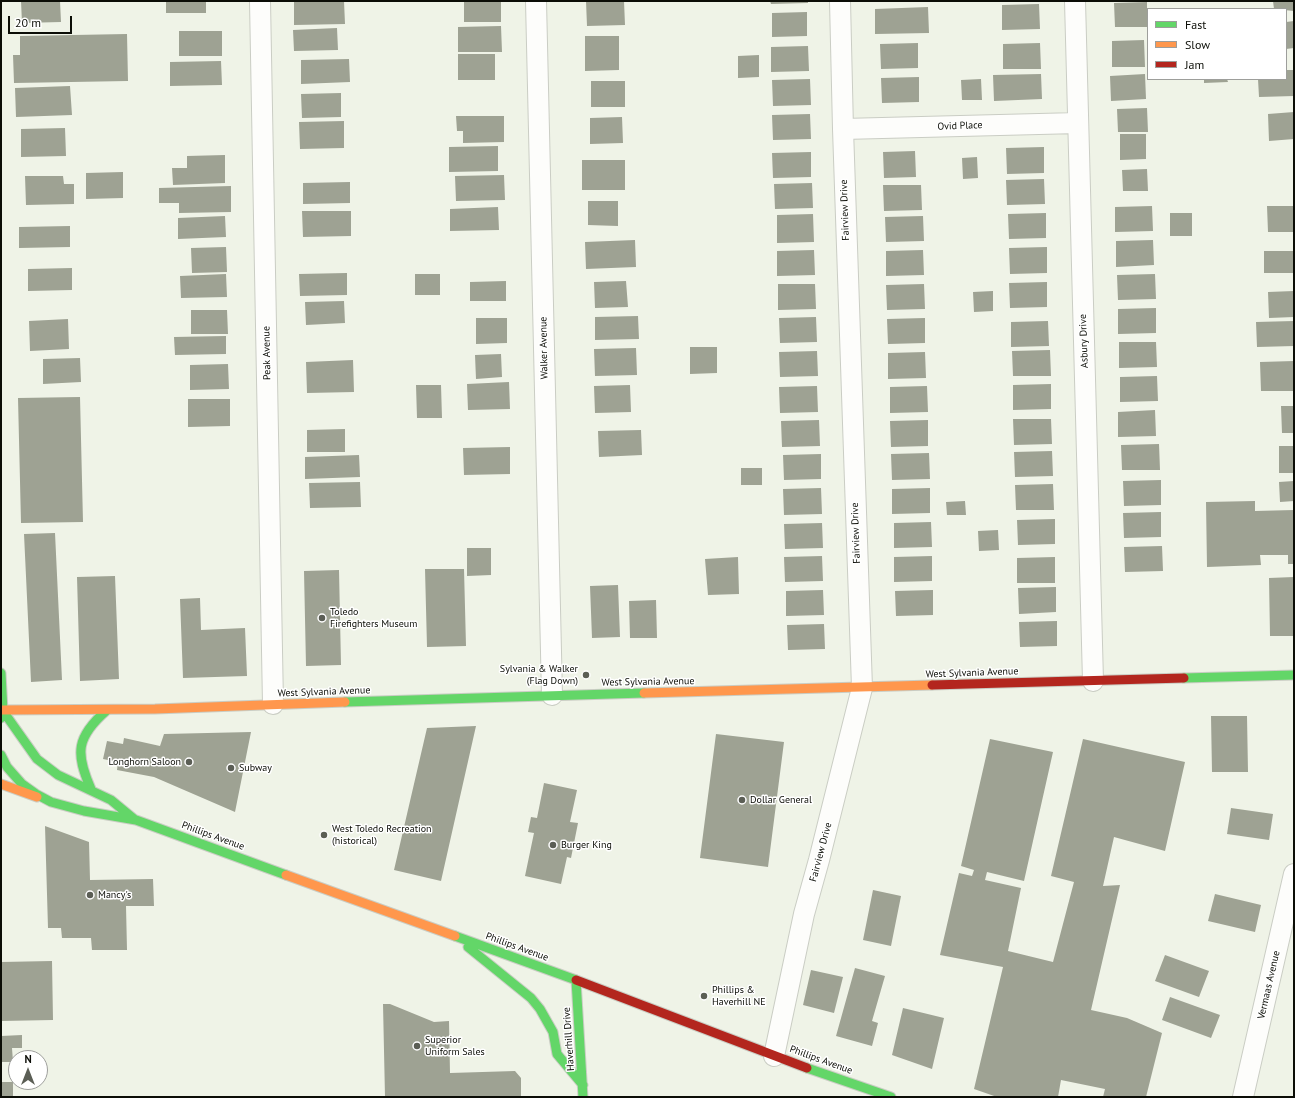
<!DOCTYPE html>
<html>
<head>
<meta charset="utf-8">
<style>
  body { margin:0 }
  #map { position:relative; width:1295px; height:1098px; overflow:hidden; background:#eff3e7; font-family:"PT Sans",sans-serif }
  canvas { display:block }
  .frame { position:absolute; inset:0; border:2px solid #0b0d06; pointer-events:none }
  .legend { position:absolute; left:1147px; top:8px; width:140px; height:72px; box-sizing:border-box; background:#fff; border:1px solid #9d9e9b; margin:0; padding:5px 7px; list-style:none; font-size:12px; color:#0b0d06 }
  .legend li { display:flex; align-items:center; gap:8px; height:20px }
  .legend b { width:20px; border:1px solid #9d9e9b }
  .north { position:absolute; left:8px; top:1050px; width:40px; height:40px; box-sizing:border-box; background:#fff; border:1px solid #9d9e9b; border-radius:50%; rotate:0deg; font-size:11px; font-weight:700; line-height:16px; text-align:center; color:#0b0d06 }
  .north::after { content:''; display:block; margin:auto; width:14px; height:18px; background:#5b5e55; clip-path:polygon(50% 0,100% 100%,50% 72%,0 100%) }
  .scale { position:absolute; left:8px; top:16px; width:64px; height:18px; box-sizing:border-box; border:2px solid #0b0d06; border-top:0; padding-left:5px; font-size:12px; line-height:14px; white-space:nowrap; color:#0b0d06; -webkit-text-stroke:3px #fff; paint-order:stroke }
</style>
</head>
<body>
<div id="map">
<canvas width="1295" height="1098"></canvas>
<div class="frame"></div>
<ul class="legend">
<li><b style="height:5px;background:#63d668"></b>Fast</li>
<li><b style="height:5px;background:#ff974d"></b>Slow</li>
<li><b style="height:5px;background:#b3261e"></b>Jam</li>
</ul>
<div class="north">N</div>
<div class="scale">20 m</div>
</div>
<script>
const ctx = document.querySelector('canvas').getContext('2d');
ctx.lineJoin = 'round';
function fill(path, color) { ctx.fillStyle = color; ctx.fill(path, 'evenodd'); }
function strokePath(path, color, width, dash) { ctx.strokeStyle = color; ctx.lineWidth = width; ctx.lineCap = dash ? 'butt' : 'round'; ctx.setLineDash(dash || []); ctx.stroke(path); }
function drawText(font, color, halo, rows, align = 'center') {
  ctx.font = font + ' "PT Sans",sans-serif'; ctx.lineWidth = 3; ctx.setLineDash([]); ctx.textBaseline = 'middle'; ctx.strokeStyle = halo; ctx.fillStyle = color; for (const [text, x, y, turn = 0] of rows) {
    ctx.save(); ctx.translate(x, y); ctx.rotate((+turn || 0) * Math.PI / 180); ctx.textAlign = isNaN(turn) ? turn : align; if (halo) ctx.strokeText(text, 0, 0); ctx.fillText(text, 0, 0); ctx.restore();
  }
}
const building = new Path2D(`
  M21,1H60L61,22L22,23Z
  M166,1H206V13H166Z
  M294,1H344L345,24L294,25Z
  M464,1H501V22H464Z
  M586,1H624L625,25L587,26Z
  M770,1H808V3L771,4Z
  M1273,1H1294V11L1274,9Z
  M1147,2V27H1115L1114,3Z
  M1039,4L1040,29L1002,30V5Z
  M928,7L929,33L875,34V9Z
  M807,12V36L772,37V13Z
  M1294,21V48L1286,49V22Z
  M501,26L502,52H458V27Z
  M337,28L338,50L294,51L293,30Z
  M179,31H222V56H179Z
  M127,34L128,81L14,83L13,55H20V36Z
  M585,36H619V70L585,71Z
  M1144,40L1145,67H1112V41Z
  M918,43V68L881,69L880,44Z
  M1040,43L1041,69H1003V44Z
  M808,46L809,71L771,72V47Z
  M458,54H495V80H458Z
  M759,55V77L738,78V56Z
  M349,59L350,82L301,84V60Z
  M221,61L222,85L170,86V62Z
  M1286,70H1294V96L1259,97L1258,79H1286Z
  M1041,74L1042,99L994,101L993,75Z
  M1145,74L1146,99L1111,101L1110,76Z
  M919,77V102L882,103L881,78Z
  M810,79L811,105L773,106L772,80Z
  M981,79L982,100H962L961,80Z
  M1204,79H1227L1228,82L1204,83Z
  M591,81H625V107H591Z
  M70,86L72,115L16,117L15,88Z
  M341,93V117L302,118L301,94Z
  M1147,108L1148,132H1118L1117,109Z
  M1294,112V139L1269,141L1268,114Z
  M810,114L811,139L773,140L772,115Z
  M456,116H504V142L463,143V131H457Z
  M622,117L623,143L590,144V118Z
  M344,121V148L300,149L299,122Z
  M65,128L66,156L21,157V129Z
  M1120,134H1146V159L1120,160Z
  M498,146V171L449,172V147Z
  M1044,147V173L1007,174L1006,148Z
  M915,151L916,177L884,178L883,152Z
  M811,152V177L773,178L772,153Z
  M225,155V183L173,185L172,168H187V156Z
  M977,157L978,178L963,179L962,158Z
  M582,160H625V190H582Z
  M1147,169L1148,191H1123L1122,170Z
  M123,172V198L86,199V173Z
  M504,175L505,200L456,201L455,176Z
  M25,176H63L64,184H74V204L26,205Z
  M1044,179L1045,204L1007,205L1006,180Z
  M350,182V203L303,204V183Z
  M812,183L813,208L775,209L774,184Z
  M883,185H921L922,210L884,211Z
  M231,186V212L179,213V203H159V188Z
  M588,201H618V226L588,225Z
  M1152,206L1153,231L1115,232V207Z
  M1267,206H1294V232H1268Z
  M498,207L499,230L450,231V209Z
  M302,211H351V236L303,237Z
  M1046,213V238L1009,239L1008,214Z
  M1170,213H1192V236H1170Z
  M813,214L814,242L777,243V215Z
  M225,216L226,237L178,239V218Z
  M923,216L924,241L886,242L885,217Z
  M70,226V247L19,248V227Z
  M635,240L636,267L586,269L585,242Z
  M1153,240L1154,265L1116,267V241Z
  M226,247L227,272L192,273L191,248Z
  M1047,247V273L1010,274L1009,248Z
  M814,250L815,275L777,276V251Z
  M923,250L924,275L886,276V251Z
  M1264,251H1294V273H1264Z
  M72,268V290L28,291V269Z
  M347,273V295L300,296L299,274Z
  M226,274L227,297L181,298L180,276Z
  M415,274H440V295H415Z
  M1155,274L1156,299L1118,300L1117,275Z
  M506,281V301H470V282Z
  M626,281L628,307L595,308L594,282Z
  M1047,282V307L1010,308L1009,283Z
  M778,284H815L816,309L778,310Z
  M924,284L925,309L887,310L886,285Z
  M993,291V311L974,312L973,292Z
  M1294,291V317L1269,318L1268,292Z
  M344,301L345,323L306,325L305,302Z
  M1156,308V333L1118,334V309Z
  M191,310H227L228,334H191Z
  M638,316L639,339L595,340V317Z
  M816,317L817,342L780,343L779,318Z
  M476,318H507V343L476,344Z
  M925,318V343L888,344L887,319Z
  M68,319L69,349L30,351L29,321Z
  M1048,321L1049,346L1011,347V322Z
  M1294,321V346L1257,347L1256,322Z
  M226,336V354L175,355L174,337Z
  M1119,342H1156L1157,367L1119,368Z
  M690,347H717V373L690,374Z
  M636,348L637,375L595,376L594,349Z
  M1050,350L1051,376H1013L1012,351Z
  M817,351L818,376L780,377L779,352Z
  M925,352L926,378L888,379V353Z
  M501,354L502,377L476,379L475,355Z
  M80,358L81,382L43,384V359Z
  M353,360L354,392L307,393L306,362Z
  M1294,361V391H1261L1260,362Z
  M228,364L229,389L190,390V365Z
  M1157,376L1158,401L1120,402V377Z
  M509,382L510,409L468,410L467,384Z
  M1051,384V409L1013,410V385Z
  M416,385H441L442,418H417Z
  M630,385L631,412L595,413L594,386Z
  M817,386L818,412L780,413L779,387Z
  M927,386L928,412L890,413V387Z
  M80,397L83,522L21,523L18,398Z
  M188,399H230V426L188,427Z
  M1281,406H1294V433H1282Z
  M1155,410L1156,436L1118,437V412Z
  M1013,419H1051L1052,444L1014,445Z
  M819,420L820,446L782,447L781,421Z
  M928,420V446L891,447L890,421Z
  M345,429V452H307V430Z
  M641,430L642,455L599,457L598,431Z
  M1159,444L1160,470H1122L1121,445Z
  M1279,446H1294V473H1279Z
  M510,447V474L464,475L463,448Z
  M1052,451L1053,476L1015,477L1014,452Z
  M929,453L930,479L892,480L891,454Z
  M821,454V479L784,480L783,455Z
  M359,455L360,477L305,479V457Z
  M741,468H762V485H741Z
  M1161,480V505L1124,506L1123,481Z
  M1294,481V501L1280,502L1279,482Z
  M360,482L361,507L310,508L309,483Z
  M1053,484L1054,510H1016L1015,485Z
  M821,488L822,514L784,515L783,489Z
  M930,488V513L892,514V489Z
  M965,501L966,515H947L946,502Z
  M1255,501V511L1294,510V564H1288V555H1260L1261,565L1207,567L1206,502Z
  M1161,512V537L1124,538L1123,513Z
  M1055,519V544L1018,545L1017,520Z
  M931,522L932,547L894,548V523Z
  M822,523L823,548L785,549L784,524Z
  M998,530L999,550L979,551L978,531Z
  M55,533L62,680L31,682L24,534Z
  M1162,546L1163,571L1125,572L1124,547Z
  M467,548H491V575L467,576Z
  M822,556L823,581L785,582L784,557Z
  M932,556V581L894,582V557Z
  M738,557L739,594L708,595L705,559Z
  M1055,557V583H1017V558Z
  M425,569H464L466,646L427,647Z
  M339,570L341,665L306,666L304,571Z
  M115,576L119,679L80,681L77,577Z
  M1294,577V636H1270L1269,578Z
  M618,585L620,637L592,638L590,586Z
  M1056,587V612L1019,614L1018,588Z
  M823,590L824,615L786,616V591Z
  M933,590V615L896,616L895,591Z
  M200,598L201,630L245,628L247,676L183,678L180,599Z
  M656,600L657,638H630L629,601Z
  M1057,621V646L1020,647L1019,622Z
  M824,624L825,649L788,650L787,625Z
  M1211,716H1247L1248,772H1212Z
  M476,726L441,881L394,870L427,728Z
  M251,732L235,812L154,777L117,770L118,762L103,759L107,741L123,744L124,738L160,746L164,734Z
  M716,734L784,742L768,867L700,858Z
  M990,739L1053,752L1024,881L987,872L985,880L1021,888L1008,951L1053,962L1074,882L1051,876L1083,739L1185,762L1165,851L1114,837L1103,886L1120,885L1091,1010L1127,1018L1162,1033L1146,1097H1103L1105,1089L1061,1080L1058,1097H997L974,1089L1003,967L940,955L959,873L972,876L974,870L961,866Z
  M544,783L577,790L570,822L578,823L571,858L567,857L561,884L525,876L534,833L528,832L531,817L537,818Z
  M1231,808L1273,814L1269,840L1227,834Z
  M45,826L89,842L90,880L153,879L154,906H126L127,950H92L91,938H62L61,928H48Z
  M873,890L901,896L891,946L863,940Z
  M1215,894L1261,905L1255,932L1208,921Z
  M1165,955L1209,971L1199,997L1155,981Z
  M52,961L53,1020L1,1021V962Z
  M855,968L885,976L872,1021L878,1023L872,1046L836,1036Z
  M811,970L843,977L834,1013L803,1005Z
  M1170,997L1220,1015L1211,1038L1162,1020Z
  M383,1004H390L434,1022L449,1021L450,1073L515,1071L521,1078V1097H385Z
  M903,1008L944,1018L932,1069L892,1055Z
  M22,1035V1048H12L13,1062H1V1036Z
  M1,1082H13V1097H1Z`);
const street = new Path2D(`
  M260,1L273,704
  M536,1L552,695
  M1075,1L1093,681
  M843,129L1078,123
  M774,1056L804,914L819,860L862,688L843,129L840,1
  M1243,1097L1294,874`);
const fast = new Path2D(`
  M1,673L3,711L1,718
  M1184,678L1294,675
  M345,702L644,693
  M3,711L37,759L58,775L111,800L134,819
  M1,755L7,767L22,784L36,794L51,802L84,811L136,820L286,875
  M91,789C75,753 76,737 107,710
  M455,936L576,980L583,1097
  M468,947L531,998L540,1009L553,1032L557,1054L583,1085
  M807,1068L891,1097`);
const slow = new Path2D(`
  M644,693L932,685
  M1,710L155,709L345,702
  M1,784L37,797
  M286,875L455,936`);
const jam = new Path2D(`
  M932,685L1184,678
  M576,980L807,1068`);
const markers = [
  [322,618,4,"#5b5e55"],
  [586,675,4,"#5b5e55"],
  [189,762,4,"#5b5e55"],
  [231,768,4,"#5b5e55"],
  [742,800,4,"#5b5e55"],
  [324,835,4,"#5b5e55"],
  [553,845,4,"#5b5e55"],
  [90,895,4,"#5b5e55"],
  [704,996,4,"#5b5e55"],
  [417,1046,4,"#5b5e55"]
];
const streetNames = [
  ["Ovid Place",960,126,-2],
  ["Fairview Drive",845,210,-92],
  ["Asbury Drive",1084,341,-92],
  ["Walker Avenue",544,348,-91],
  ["Peak Avenue",267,353,-91],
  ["Fairview Drive",856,533,-92],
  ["West Sylvania Avenue",972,673,-2],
  ["West Sylvania Avenue",648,682,-1],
  ["West Sylvania Avenue",324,692,-2],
  ["Phillips Avenue",213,836,20],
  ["Fairview Drive",821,852,-75],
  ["Phillips Avenue",517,947,20],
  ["Vermaas Avenue",1269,985,-77],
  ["Haverhill Drive",569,1039,-94],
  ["Phillips Avenue",821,1060,20]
];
const poiNames = [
  ["Toledo",330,612],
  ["Firefighters Museum",330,624],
  ["Sylvania & Walker",578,669,"right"],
  ["(Flag Down)",578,681,"right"],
  ["Longhorn Saloon",181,762,"right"],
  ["Subway",239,768],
  ["Dollar General",750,800],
  ["West Toledo Recreation",332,829],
  ["(historical)",332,841],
  ["Burger King",561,845],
  ["Mancy's",98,895],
  ["Phillips &",712,990],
  ["Haverhill NE",712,1002],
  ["Superior",425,1040],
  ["Uniform Sales",425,1052]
];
fill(building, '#9ea293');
strokePath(street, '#cacdc4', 22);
strokePath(fast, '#cacdc4', 11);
strokePath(slow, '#cacdc4', 11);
strokePath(jam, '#cacdc4', 11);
strokePath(street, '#fdfdfb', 20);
strokePath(fast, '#63d668', 9);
strokePath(slow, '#ff974d', 9);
strokePath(jam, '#b3261e', 9);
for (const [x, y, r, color] of markers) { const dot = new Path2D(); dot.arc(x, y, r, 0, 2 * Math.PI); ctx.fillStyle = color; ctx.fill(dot); strokePath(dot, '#fff', 1.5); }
drawText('10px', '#0b0d06', '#fff', streetNames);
drawText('10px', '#0b0d06', '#fff', poiNames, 'left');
</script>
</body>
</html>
